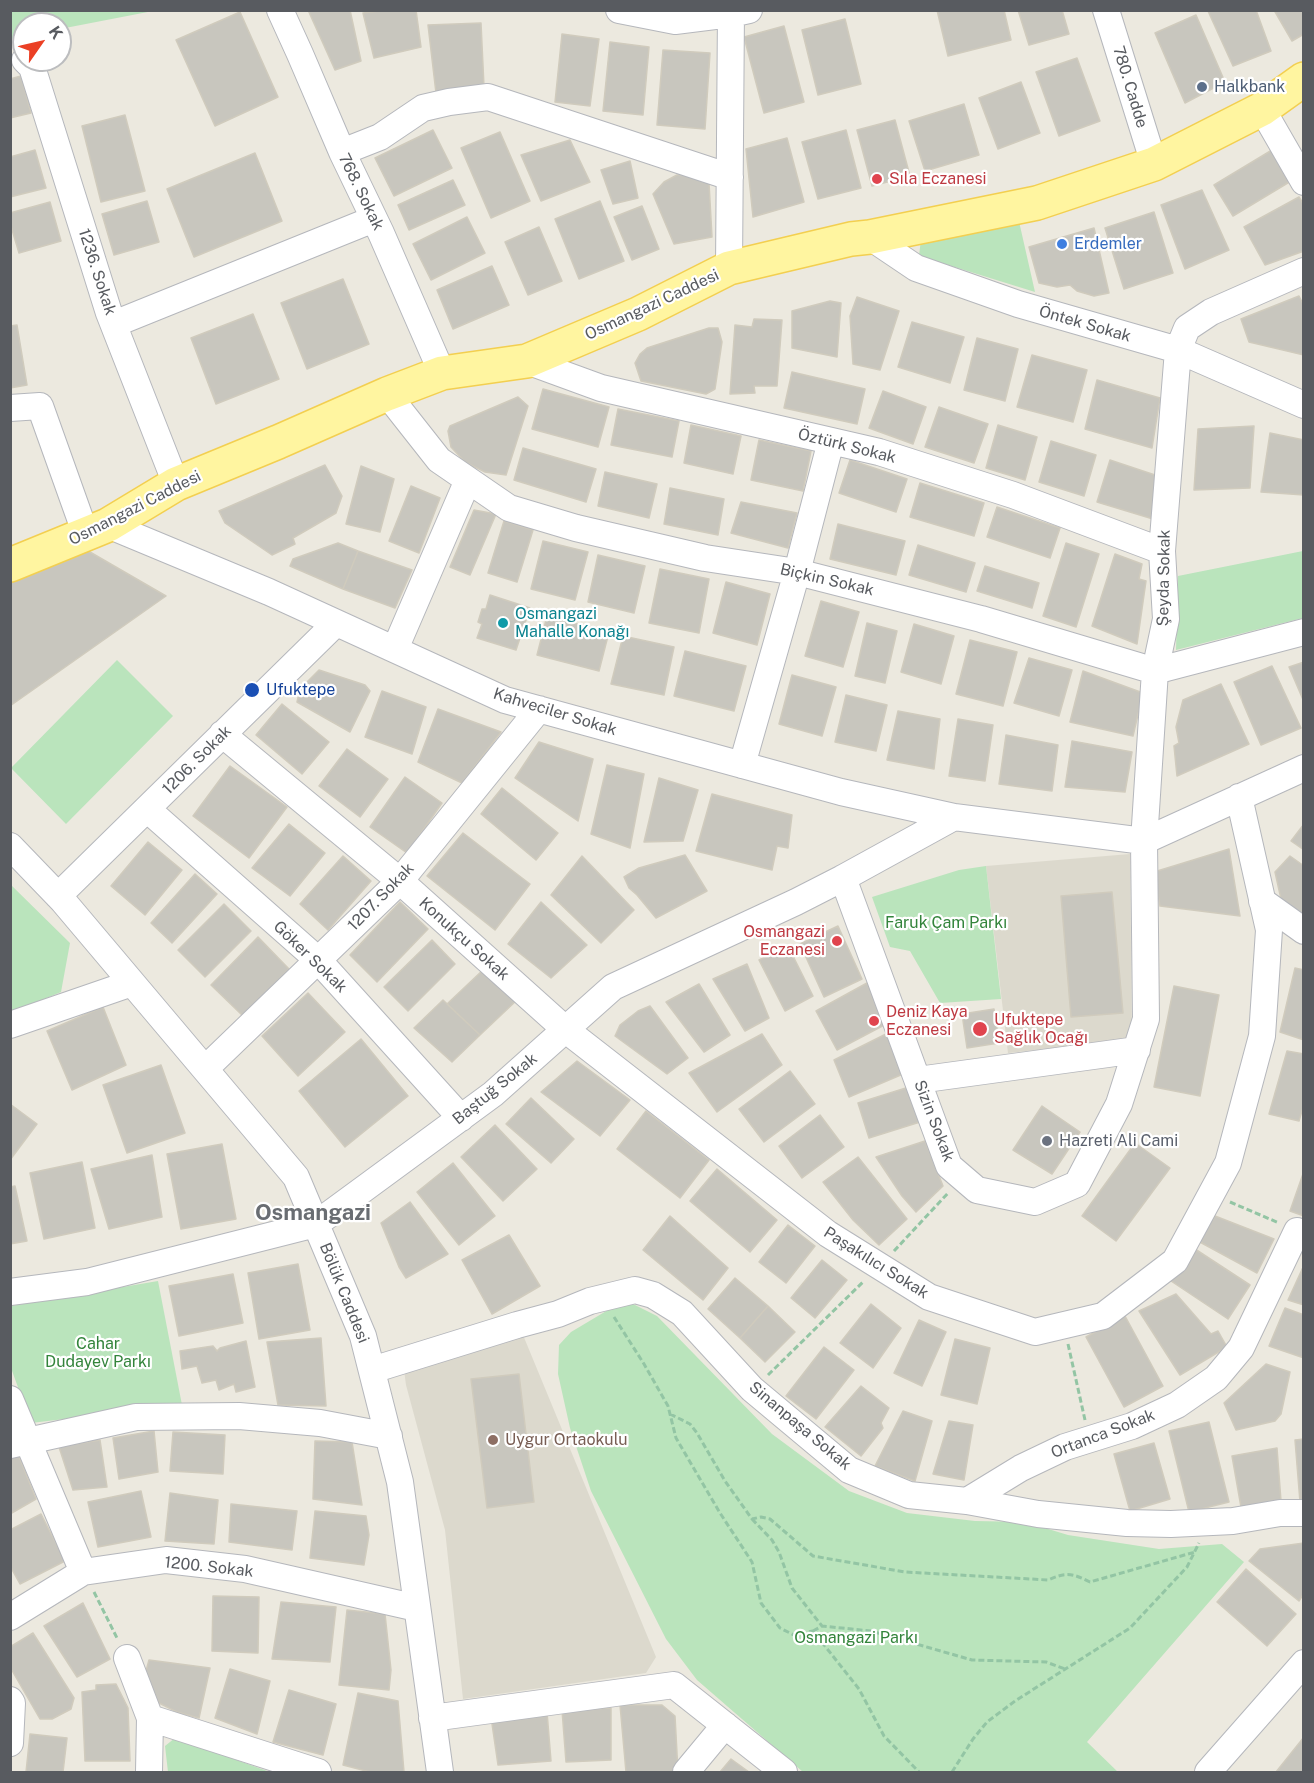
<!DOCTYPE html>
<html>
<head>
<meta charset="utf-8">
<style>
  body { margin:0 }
  #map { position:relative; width:1314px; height:1783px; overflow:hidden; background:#ece9df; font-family:"Public Sans",sans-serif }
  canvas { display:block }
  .frame { position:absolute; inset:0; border:12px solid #585b60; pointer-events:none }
  .north { position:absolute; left:12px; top:12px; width:60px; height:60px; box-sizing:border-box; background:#fff; border:2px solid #bcbdbf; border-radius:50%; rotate:56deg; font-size:16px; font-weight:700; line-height:24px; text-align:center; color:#585b60 }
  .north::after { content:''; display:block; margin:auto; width:21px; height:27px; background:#eb4025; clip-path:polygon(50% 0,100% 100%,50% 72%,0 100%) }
</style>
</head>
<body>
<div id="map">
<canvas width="1314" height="1783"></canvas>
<div class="frame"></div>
<div class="north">K</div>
</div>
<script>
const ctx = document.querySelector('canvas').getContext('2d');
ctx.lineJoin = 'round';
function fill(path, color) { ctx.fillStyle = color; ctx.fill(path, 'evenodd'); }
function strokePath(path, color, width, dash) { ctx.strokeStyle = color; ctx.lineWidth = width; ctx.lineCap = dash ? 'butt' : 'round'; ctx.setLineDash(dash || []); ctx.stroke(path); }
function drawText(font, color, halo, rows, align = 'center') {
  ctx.font = font + ' "Public Sans",sans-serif'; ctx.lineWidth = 4.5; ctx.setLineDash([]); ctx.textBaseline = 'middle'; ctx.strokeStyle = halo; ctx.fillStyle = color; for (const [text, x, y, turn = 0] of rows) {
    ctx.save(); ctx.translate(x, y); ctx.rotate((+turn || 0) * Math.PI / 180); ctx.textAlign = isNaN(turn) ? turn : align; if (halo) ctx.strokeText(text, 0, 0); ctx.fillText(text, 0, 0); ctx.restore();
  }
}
const education = new Path2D(`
  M1130,854L1132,1040L1008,1053L986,866Z
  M523,1335L656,1657L646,1673L463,1699L445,1530L406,1385L404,1370Z`);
const green = new Path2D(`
  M11,10H153V11L60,29V24H24V36L11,39Z
  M1018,217L1035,292L919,256L921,239Z
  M1303,551V618L1176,650L1178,576Z
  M117,660L173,716L66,824L11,768Z
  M986,866L1001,999L940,1003L910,951L890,947L872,897L959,870Z
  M10,884L70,943L61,992L11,1013Z
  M158,1281L182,1405L31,1423L11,1368V1306Z
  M633,1304L657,1316L772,1434L849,1491L907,1513L975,1521L1025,1522L1068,1535L1159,1549L1222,1544L1244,1562L1087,1742L1118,1772H803L697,1680L666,1639L591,1491L570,1428L558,1374L559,1345L571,1332L613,1307L621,1305Z
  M175,1738L270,1772H168L165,1746Z`);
const building = new Path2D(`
  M308,10H350L361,61L335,70Z
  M387,10H416L421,47L374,58L363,13Z
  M937,10H1004L1011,40L948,56Z
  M1018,10H1062L1069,34L1029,45Z
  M1256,10L1271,51L1233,66L1208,11Z
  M1274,10H1304V34L1292,41Z
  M240,12L278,97L215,126L176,40Z
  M1196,15L1225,82L1185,103L1155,33Z
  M845,19L861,84L818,95L802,30Z
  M481,23L484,87L436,93L428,25Z
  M784,26L804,102L764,113L744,37Z
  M562,34L599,39L590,106L555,102Z
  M610,42L649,47L643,115L603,111Z
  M663,50L710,53L705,129L657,125Z
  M1077,58L1100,121L1059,136L1036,72Z
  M21,76L31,113L10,118V79Z
  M1021,82L1040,133L998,149L979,98Z
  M964,104L979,155L925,171L909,121Z
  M125,115L145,191L101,202L82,126Z
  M895,120L910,176L872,186L857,130Z
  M433,130L452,168L394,196L375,158Z
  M846,130L861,188L818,199L802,142Z
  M500,132L530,201L491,218L461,148Z
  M787,138L804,202L753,217L746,149Z
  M570,140L590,182L541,201L521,155Z
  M35,150L46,188L10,197V157Z
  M1272,150L1291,181L1233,216L1214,185Z
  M255,153L282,221L194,257L167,189Z
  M630,161L638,198L613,204L601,170Z
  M693,174L709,183L712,237L674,244L653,194L664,182L677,175Z
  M453,180L465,205L409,230L398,205Z
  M1202,190L1229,250L1185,269L1161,205Z
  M1299,197L1304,205V251L1265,265L1244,227Z
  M147,201L159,242L114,255L102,214Z
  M600,201L624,261L579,279L555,219Z
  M50,202L61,241L19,253L10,223V213Z
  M642,206L659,249L632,260L614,217Z
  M1154,212L1173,273L1124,289L1105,228Z
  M467,217L485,253L431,280L413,244Z
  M539,227L562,281L528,295L505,242Z
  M1094,228L1109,293L1094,296L1077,291L1070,285L1057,287L1039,283L1029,247Z
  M492,266L509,305L453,329L437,290Z
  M343,279L369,344L307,369L281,303Z
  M1299,296L1304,306V355L1249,342L1241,319Z
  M857,297L899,311L880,370L853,364L850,316Z
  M830,301L841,303L837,357L792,348V311Z
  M253,314L279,379L216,404L191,338Z
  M754,319L782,320L777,386H754L755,393L730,394L735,325L752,327Z
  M912,322L964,337L950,383L898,367Z
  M17,325L27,385L10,388V326Z
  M709,328H718L722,342L715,389L706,394L641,381L635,363L640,354L647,348Z
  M977,338L1018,349L1005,401L964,390Z
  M1032,355L1087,370L1073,422L1017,407Z
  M792,372L865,389L857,424L784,408Z
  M1097,380L1160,398L1152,448L1085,429Z
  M543,389L609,407L598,447L532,429Z
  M883,391L926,407L913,444L869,428Z
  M518,397L528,406L506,475L485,472L465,462L451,447L448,431L450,426Z
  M939,407L988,424L974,463L925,447Z
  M618,409L679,421L672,457L611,445Z
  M691,425L741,436L733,474L684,463Z
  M998,425L1037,437L1025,480L986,468Z
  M1254,426L1250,488L1194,490L1198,429Z
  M1270,433L1304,440V495L1261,492Z
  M759,440L811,451L803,491L751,480Z
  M1051,441L1096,455L1084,496L1039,482Z
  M523,448L596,469L586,502L514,480Z
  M850,460L907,479L896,512L839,493Z
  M1110,460L1155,475L1153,519L1097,502Z
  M325,465L342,496L336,513L293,538L295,544L272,555L225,523L219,511Z
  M361,466L394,479L380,532L346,524Z
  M605,472L657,484L649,518L598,506Z
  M920,483L984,503L974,536L910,517Z
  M411,486L440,498L419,553L389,541Z
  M670,488L724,499L718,535L664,524Z
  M741,502L797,513L788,548L731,533Z
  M997,507L1060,528L1050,558L987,537Z
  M474,510L496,514L470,575L450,567Z
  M504,521L533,530L517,582L488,573Z
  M838,524L905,541L896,575L830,559Z
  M543,541L588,552L575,600L531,589Z
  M338,543L358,551L343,589L290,566L293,559Z
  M1066,543L1099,554L1076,627L1043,616Z
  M918,545L975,563L966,592L909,575Z
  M83,548L166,596L10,706V575Z
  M358,551L412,570L395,608L343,589Z
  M1115,554L1142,564L1139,579L1146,581L1137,644L1092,626Z
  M598,555L645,566L634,613L588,602Z
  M985,566L1039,583L1032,608L977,591Z
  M660,569L709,579L699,633L649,623Z
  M726,582L770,594L757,645L713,633Z
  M490,595L530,608L516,650L477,638L482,624L478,622L482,609H486Z
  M821,601L859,612L843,667L805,656Z
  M547,616L609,632L599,671L537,655Z
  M867,623L897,631L885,683L855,676Z
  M914,624L954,636L941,684L901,672Z
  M623,636L674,647L664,695L611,684Z
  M970,640L1017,652L1003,706L956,694Z
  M685,651L746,666L734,711L674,696Z
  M1029,658L1072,670L1059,716L1014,703Z
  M1304,662V702L1289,667Z
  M1272,666L1301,728L1261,745L1234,682Z
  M319,670L365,685L370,691L350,732L297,702L300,689Z
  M1083,671L1143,693L1133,736L1070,722Z
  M792,675L836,687L822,736L779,724Z
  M1221,684L1249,744L1177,776L1174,746L1179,743L1176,727L1183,700Z
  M382,691L426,707L412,754L365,737Z
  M846,695L887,705L876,751L835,742Z
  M282,704L329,742L302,774L256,735Z
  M438,709L501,732L462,783L418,762Z
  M898,711L940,719L934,769L887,760Z
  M958,719L993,725L985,781L949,776Z
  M1006,735L1058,745L1052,791L999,784Z
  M1072,741L1132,752L1125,792L1065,787Z
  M539,742L593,759L578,821L515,778Z
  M347,749L388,779L360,817L319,786Z
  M607,765L644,774L630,848L591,834Z
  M230,766L287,807L249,858L193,816Z
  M405,777L442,803L407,853L370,827Z
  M659,778L698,790L683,841L644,842Z
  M502,788L558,833L536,860L481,814Z
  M712,794L792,815L788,848L777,846L772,870L696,851Z
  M289,824L325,853L290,896L252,868Z
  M1304,824V850L1291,841Z
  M463,833L530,884L495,930L427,876Z
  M148,842L182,870L145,915L111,886Z
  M1229,849L1240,916L1160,906L1154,872Z
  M685,855L707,891L656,918L637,895L629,888L624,877L639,868Z
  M343,856L371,881L328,930L300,904Z
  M582,856L634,910L601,943L551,895Z
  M1290,856L1304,866V915L1281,899L1275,872Z
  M195,874L217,894L172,943L151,923Z
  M1112,892L1123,1013L1071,1017L1061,896Z
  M400,902L428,929L377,982L350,955Z
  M541,902L587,945L551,978L508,944Z
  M224,904L251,931L205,977L178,950Z
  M838,926L862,979L824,997L800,944Z
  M258,937L289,969L243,1016L211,985Z
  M432,940L455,964L408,1011L384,987Z
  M788,946L813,996L785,1011L759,960Z
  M747,964L769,1018L745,1031L713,979Z
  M1295,968L1304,970V1040L1280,1032Z
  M484,969L518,999L480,1035L447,1004Z
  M867,983L888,1023L837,1050L816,1011Z
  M699,984L730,1035L704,1052L666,1002Z
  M1174,986L1219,995L1200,1096L1154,1087Z
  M308,993L345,1032L298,1076L262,1036Z
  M443,1000L480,1035L452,1062L414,1028Z
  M650,1006L688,1058L667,1074L615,1036L620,1025L638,1011Z
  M103,1007L126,1065L72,1090L47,1031Z
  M994,1009L999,1043L967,1048L962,1014Z
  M888,1033L903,1074L849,1097L834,1060Z
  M762,1034L782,1065L717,1112L689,1073Z
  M361,1039L408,1096L345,1147L299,1091Z
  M1287,1051L1304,1054V1104L1299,1121L1269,1114Z
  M577,1061L630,1100L600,1136L541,1092Z
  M161,1065L185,1133L127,1153L103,1085Z
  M790,1071L815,1104L764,1142L739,1109Z
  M909,1087L920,1122L869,1138L858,1103Z
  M531,1098L574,1139L551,1163L506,1124Z
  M10,1104L37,1124L10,1160Z
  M1042,1106L1080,1132L1052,1174L1013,1150Z
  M646,1111L709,1160L680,1198L617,1149Z
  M820,1115L844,1147L802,1178L779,1146Z
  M495,1125L537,1169L503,1201L461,1157Z
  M925,1141L943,1186L916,1212L902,1196L876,1157Z
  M1135,1143L1170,1168L1116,1241L1082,1216Z
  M222,1144L236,1219L181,1229L167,1154Z
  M152,1155L162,1217L109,1229L91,1169Z
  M858,1157L907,1219L879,1245L853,1220L823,1182Z
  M82,1162L95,1228L44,1239L30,1173Z
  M453,1163L495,1216L459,1245L417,1192Z
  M717,1169L777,1220L750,1252L690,1201Z
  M1304,1171V1216L1290,1211Z
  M15,1186L27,1241L10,1244V1187Z
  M410,1202L448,1254L406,1278L399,1267L381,1223Z
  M670,1216L728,1268L703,1300L643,1250Z
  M1215,1216L1274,1239L1257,1273L1198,1241Z
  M788,1225L815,1246L786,1283L759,1262Z
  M509,1235L540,1286L492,1314L462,1260Z
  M1195,1249L1250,1285L1228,1319L1171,1281Z
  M822,1260L847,1280L815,1318L791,1298Z
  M298,1264L310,1330L259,1339L248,1273Z
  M1304,1265V1305L1288,1300Z
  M233,1274L243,1323L179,1336L169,1286Z
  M735,1278L768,1306L740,1338L708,1309Z
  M1176,1294L1211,1334L1218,1331L1227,1347L1180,1375L1139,1311Z
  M871,1304L901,1328L873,1368L840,1343Z
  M768,1306L795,1332L765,1362L740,1338Z
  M1285,1308L1304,1315V1358L1269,1346Z
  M1125,1316L1163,1386L1124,1407L1086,1337Z
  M919,1320L946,1332L922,1386L894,1373Z
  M321,1338L326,1406L278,1405L267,1342Z
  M955,1339L990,1348L977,1404L941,1395Z
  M246,1341L255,1387L236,1392L234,1384L219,1390L216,1380L202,1383L197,1366L182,1369L180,1351L213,1346L217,1351L220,1348Z
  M824,1347L854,1370L816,1419L786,1396Z
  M1266,1364L1290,1372L1281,1414L1275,1421L1236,1430L1224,1403Z
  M519,1374L534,1502L487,1508L471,1379Z
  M861,1386L889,1408L881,1423L883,1428L861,1456L825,1427Z
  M903,1411L932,1421L915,1481L875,1466Z
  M949,1421L973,1425L964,1480L933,1474Z
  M1209,1422L1229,1502L1189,1512L1169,1431Z
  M154,1431L158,1472L119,1479L113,1438Z
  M173,1432L225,1435L223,1474L170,1471Z
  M1304,1439V1501L1300,1502L1295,1440Z
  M100,1440L107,1487L73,1490L59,1447Z
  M315,1441L352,1442L362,1505L313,1499Z
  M1154,1443L1170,1499L1130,1511L1114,1454Z
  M1277,1448L1281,1501L1241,1507L1232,1456Z
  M18,1454L36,1499L10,1514V1457Z
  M141,1491L151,1537L98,1547L88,1502Z
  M170,1493L218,1500L214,1544L165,1541Z
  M231,1504L297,1511L292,1550L229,1542Z
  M315,1511L366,1516L369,1535L364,1565L310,1558Z
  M41,1514L65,1561L20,1584L10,1566V1530Z
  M1304,1543V1593L1299,1601L1249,1561L1260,1549Z
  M1246,1569L1296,1614L1267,1646L1217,1602Z
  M213,1596L259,1597L258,1653L212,1651Z
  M281,1602L336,1607L330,1662L272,1659Z
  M83,1603L110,1659L77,1677L44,1626Z
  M347,1610L385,1614L391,1670L389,1690L339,1685Z
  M33,1633L74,1698L71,1709L52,1719H40L10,1667V1647Z
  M149,1660L210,1668L199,1718L177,1712L159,1703L153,1690L146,1671Z
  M230,1669L270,1681L257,1734L215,1718Z
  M116,1684L128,1708L130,1761H85L82,1692L96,1690V1685Z
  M289,1690L336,1704L323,1755L273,1742Z
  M358,1693L398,1701L404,1772H370L343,1765Z
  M620,1705H662L675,1716L678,1772H626Z
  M611,1708V1760L566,1762L562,1710Z
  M547,1712L551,1761L498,1765L491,1717Z
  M30,1734L67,1738L63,1772H26Z
  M1304,1737V1772H1276Z
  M731,1759L749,1772H720Z`);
const path = new Path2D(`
  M1230,1202L1279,1223
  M894,1251L949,1192
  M614,1317L644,1364L668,1406L676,1438L720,1513L752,1562L761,1603L780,1628L794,1635L813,1631L859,1689L884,1736L919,1772
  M1068,1344L1085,1420
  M768,1375L864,1281
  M670,1414L690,1424L697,1433L725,1481L752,1519L761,1517L770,1519L813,1556L905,1572L1048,1580C1066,1572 1072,1573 1090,1582L1195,1552
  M752,1519L772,1540L779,1552L792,1588L822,1626
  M94,1592L118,1640
  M813,1631L822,1626L871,1631L972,1660L1046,1662L1065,1669
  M952,1772L973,1739L987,1722L1015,1701L1130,1628L1187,1567L1199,1543`);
const minor = new Path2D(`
  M280,10L300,54L342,152L381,233L442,373
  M619,10L675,21L731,14L749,10
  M1106,10L1154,164
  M25,60L32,67L109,313L176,484
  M1262,109L1304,182
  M342,152L380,137L423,108L449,102L488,97L730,177
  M870,237L916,268L1018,304L1178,350L1304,405
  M729,268L731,10
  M114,324L374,219
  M527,361L601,388L879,452L1013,495L1162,551
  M387,394L439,460L509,508L576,528L705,558L797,572L981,619L1155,671L1304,632
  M10,408L40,406L86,535
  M108,525L269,592L505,700L841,792L954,817L1144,841L1304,768
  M395,649L468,480
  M222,734L400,881L566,1030L828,1234L929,1297L1035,1332L1103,1316L1175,1261L1228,1163L1262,1036L1269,930L1239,797
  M742,765L797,572L831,441
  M147,809L318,960L461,1118
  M10,846L63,901L296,1177L363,1336L400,1482L440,1772
  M843,878L949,1166L977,1190L1035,1202L1077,1184L1119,1104L1146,1019L1144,841L1155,671L1166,619L1162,551L1178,350L1187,328L1211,312L1304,271
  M58,896L336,623
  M1262,901L1304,931
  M10,1025L132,983
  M205,1069L400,881L539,709
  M918,1080L1137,1050
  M10,1292L87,1282L316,1224L493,1094L613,987L796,902L843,878L954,817
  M372,1370L517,1325L558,1314L590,1301L635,1290L653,1295L682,1313L752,1389L849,1470L909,1495L967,1501L1038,1514L1127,1523L1171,1524L1233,1521L1280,1513H1304
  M10,1399L83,1572
  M10,1445L136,1417L239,1416L320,1423L389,1436
  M967,1501L1021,1468L1065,1447L1132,1426L1177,1405L1216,1378L1241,1348L1297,1231
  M10,1617L83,1572L166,1560L245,1569L417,1608
  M127,1658L150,1718L149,1772
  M10,1700L12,1703L10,1743
  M150,1718L318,1772
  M432,1718L674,1685L784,1772
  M686,1772L725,1725
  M1208,1772L1304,1663`);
const major = new Path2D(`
  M10,565L108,525L176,484L278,442L387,394L442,373L527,361L638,314L729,268L851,239L870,237L1037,203L1154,164L1262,109L1304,79`);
const markers = [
  [1202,87,6,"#5c6f8a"],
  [877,179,6,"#e0444e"],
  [1062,244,6,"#3f7fe0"],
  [503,623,6,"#0f9aa8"],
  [252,690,8,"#1a4fb4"],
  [837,941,6,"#e0444e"],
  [874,1021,6,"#e0444e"],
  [980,1029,8,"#e0444e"],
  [1047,1141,6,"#6b7280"],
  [493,1440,6,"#8d6e63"]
];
const streetNames = [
  ["780. Cadde",1130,87,73],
  ["768. Sokak",361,192,64],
  ["1236. Sokak",97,272,72],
  ["Osmangazi Caddesi",652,305,-25],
  ["Öntek Sokak",1085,324,16],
  ["Öztürk Sokak",847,446,14],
  ["Osmangazi Caddesi",135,508,-27],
  ["Şeyda Sokak",1164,578,-89],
  ["Biçkin Sokak",827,580,13],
  ["Kahveciler Sokak",555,712,17],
  ["1206. Sokak",197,760,-45],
  ["1207. Sokak",381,897,-46],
  ["Konukçu Sokak",464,939,42],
  ["Göker Sokak",310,957,44],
  ["Baştuğ Sokak",495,1089,-39],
  ["Sizin Sokak",934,1121,69],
  ["Paşakılıcı Sokak",876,1263,32],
  ["Bölük Caddesi",344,1293,68],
  ["Sinanpaşa Sokak",800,1426,40],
  ["Ortanca Sokak",1103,1434,-21],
  ["1200. Sokak",209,1567,6]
];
const serviceNames = [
  ["Halkbank",1214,87]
];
const healthNames = [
  ["Sıla Eczanesi",889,179],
  ["Osmangazi",825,932,"right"],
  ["Eczanesi",825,950,"right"],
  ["Deniz Kaya",886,1012],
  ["Eczanesi",886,1030],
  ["Ufuktepe",994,1020],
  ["Sağlık Ocağı",994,1038]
];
const shopNames = [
  ["Erdemler",1074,244]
];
const cultureNames = [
  ["Osmangazi",515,614],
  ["Mahalle Konağı",515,632]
];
const transitNames = [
  ["Ufuktepe",266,690]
];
const parkNames = [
  ["Faruk Çam Parkı",946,923],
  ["Cahar",98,1344],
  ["Dudayev Parkı",98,1362],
  ["Osmangazi Parkı",856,1638]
];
const worshipNames = [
  ["Hazreti Ali Cami",1059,1141]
];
const educationNames = [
  ["Uygur Ortaokulu",505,1440]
];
const districtNames = [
  ["Osmangazi",313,1213]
];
fill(education, '#dcd9cd');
fill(green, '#bae4bc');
fill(building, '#c8c6be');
strokePath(building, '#d0cbbd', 1.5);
strokePath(minor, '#b5b7bc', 28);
strokePath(major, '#f3cf50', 36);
strokePath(path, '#93c5a4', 3, [6, 3]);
strokePath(minor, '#fff', 26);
strokePath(major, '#fff5a0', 33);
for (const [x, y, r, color] of markers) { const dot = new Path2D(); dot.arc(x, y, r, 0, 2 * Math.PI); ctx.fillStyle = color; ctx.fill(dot); strokePath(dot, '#fff', 2); }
drawText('16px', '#585b60', '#fff', streetNames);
drawText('16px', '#4e5e75', '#fff', serviceNames, 'left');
drawText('16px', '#be3a42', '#fff', healthNames, 'left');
drawText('16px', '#366cbe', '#fff', shopNames, 'left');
drawText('16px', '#0d838f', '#fff', cultureNames, 'left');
drawText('16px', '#164399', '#fff', transitNames, 'left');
drawText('16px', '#33843b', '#fff', parkNames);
drawText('16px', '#5b616d', '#fff', worshipNames, 'left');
drawText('16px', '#785e54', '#fff', educationNames, 'left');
drawText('bold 22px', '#696d72', '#fff', districtNames);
</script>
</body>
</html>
